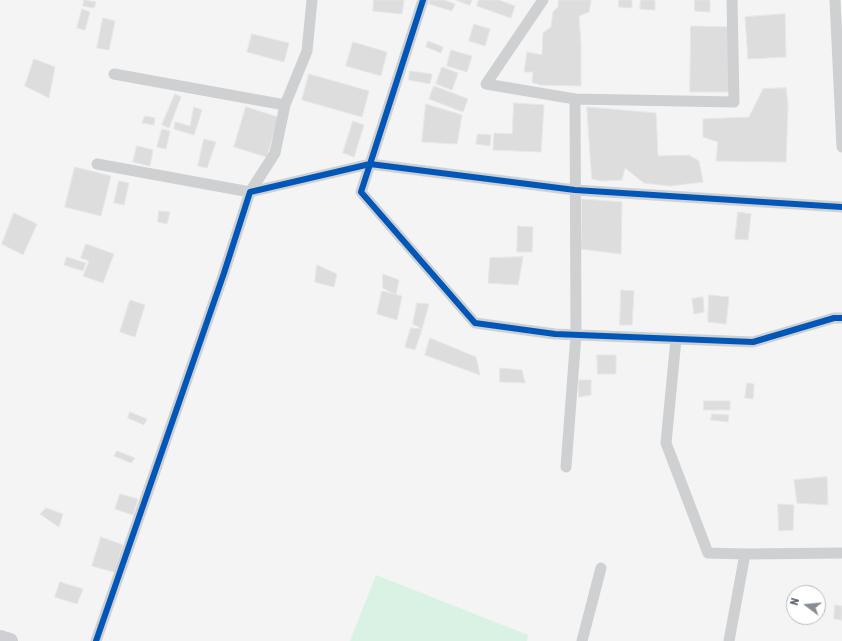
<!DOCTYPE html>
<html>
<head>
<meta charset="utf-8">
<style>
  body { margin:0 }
  #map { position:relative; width:842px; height:641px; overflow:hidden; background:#f4f4f4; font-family:"Roboto Condensed",sans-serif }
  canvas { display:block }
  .north { position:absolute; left:786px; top:585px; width:40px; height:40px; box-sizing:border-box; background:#fff; border:1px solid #b7bbc0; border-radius:50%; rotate:286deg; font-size:11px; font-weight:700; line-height:16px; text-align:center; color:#4a5661 }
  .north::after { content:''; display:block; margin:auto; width:14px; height:18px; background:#868d94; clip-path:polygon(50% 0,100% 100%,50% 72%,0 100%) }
</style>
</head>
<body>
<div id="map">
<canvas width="842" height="641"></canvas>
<div class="north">N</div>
</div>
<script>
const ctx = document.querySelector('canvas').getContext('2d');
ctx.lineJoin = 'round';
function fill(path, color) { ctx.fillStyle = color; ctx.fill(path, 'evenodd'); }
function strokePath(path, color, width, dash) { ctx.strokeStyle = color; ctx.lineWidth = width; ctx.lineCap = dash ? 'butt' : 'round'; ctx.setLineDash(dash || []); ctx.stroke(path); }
const green = new Path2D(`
  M376,575L528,635L527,641H350Z`);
const building = new Path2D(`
  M84,0L96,2L94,8L83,6Z
  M374,0H404L402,14L373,11Z
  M430,0H444L455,4L452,11L429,4Z
  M456,0H472L470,5Z
  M479,0H499L515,6L511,18L477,6Z
  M559,0H591L589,12L579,16L581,45V86L540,85L532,82L533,72H524L527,52L542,55L543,33L551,27L553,12L558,7Z
  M619,0H632V8L619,7Z
  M641,0H655V10L640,9Z
  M695,0H710V12L695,11Z
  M82,9L90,12L85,30L77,28Z
  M785,14L786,57L748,59L745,17Z
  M103,18L115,21L109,50L97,48Z
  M474,24L490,29L485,46L469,41Z
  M691,26L731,27L730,92H690Z
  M252,34L289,43L284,62L247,52Z
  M428,41L443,47L441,53L426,47Z
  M353,42L387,52L381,76L346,66Z
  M451,50L472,56L467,72L447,66Z
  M34,59L55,67L49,98L25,86Z
  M442,67L458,73L452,90L436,84Z
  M410,71L432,74L430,84L409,80Z
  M309,74L369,91L362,117L302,100Z
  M434,86L468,99L463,112L429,99Z
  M786,88L788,104L786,162L716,161L718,142L703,137V119L749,117L763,89Z
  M175,94L181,97L169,128L162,125Z
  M514,103L544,105L541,152L493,150L494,133L512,134Z
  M426,104L462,115L457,144L422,142Z
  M194,107L202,110L194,135L174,129L175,122L190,126Z
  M246,107L278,117L267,157L234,147Z
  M587,107L656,113L658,156L689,155L699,161L703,182L670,186L644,183L625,168L622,180L602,181L592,179Z
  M145,116L155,118L154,125L142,123Z
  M353,121L364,125L354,157L343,153Z
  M162,129L170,131L166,149L157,147Z
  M478,134L491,135L490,146L476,144Z
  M204,139L216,142L207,168L198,166Z
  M137,146L153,150L150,166L133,162Z
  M75,167L111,176L101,216L65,207Z
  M119,181L129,183L124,205L114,203Z
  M582,199L622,202L621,254L581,249Z
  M159,211L170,212L167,224L158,222Z
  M738,212L751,214L748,240L735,239Z
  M14,213L37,224L23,255L2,244Z
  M518,226L533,227L532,252H517Z
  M86,244L114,254L103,283L83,276L89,261L81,258Z
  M67,257L86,263L83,271L64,265Z
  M523,257L518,285L488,283L490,258Z
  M317,265L337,274L334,287L315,282Z
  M383,274L399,280L396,295L383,288Z
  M621,290L634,291L632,325H620Z
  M382,291L402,296L397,320L377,314Z
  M709,295L729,297L726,324L708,322Z
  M703,297L704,312L694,314L692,299Z
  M130,300L145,305L135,337L120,332Z
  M417,303L429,304L422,329L413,324Z
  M411,328L422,329L415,350L405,347Z
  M430,338L476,357L480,375L425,355Z
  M597,355H616V374H598Z
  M500,368L522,370L525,383L500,382Z
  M579,380H591V395L579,397Z
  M747,383L754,384L753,399L745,398Z
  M704,401H730V410H704Z
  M130,412L147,419L144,425L128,418Z
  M712,414L729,415L728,422L711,420Z
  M117,451L135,458L131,463L114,456Z
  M827,477L828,505L797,503L794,480Z
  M120,494L138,499L133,515L115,509Z
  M778,504L794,505L793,530L779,531Z
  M46,508L63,514L59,527L40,514Z
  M101,537L123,545L114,572L92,566Z
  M60,582L83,589L77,604L55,597Z
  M835,605L842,606V620L834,619Z`);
const street = new Path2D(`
  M423,0L361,192L475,323L555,334L753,342L834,318H842
  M543,0L486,84L575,99L576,335L566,467
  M835,0L842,147
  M114,74L285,105
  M575,99L734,102L732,0
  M97,164L250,192L275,153L285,105L307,51L312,0
  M676,339L666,443L708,553L745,554
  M96,641L224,273L250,192L370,164L575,190L842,207
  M582,641L601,568
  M729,641L745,554L842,553`);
const secondary = new Path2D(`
  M0,638L10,641`);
const cycleway = new Path2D(`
  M423,0L361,192L475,323L555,334L753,342L834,318H842
  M96,641L224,273L250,192L370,164L575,190L842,207`);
fill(green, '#d9f2e3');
fill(building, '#ddddde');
strokePath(building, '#e5e6e7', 1);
strokePath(street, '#ced0d2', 11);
strokePath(secondary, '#ced0d4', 16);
strokePath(cycleway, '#0057b8', 6);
</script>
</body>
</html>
